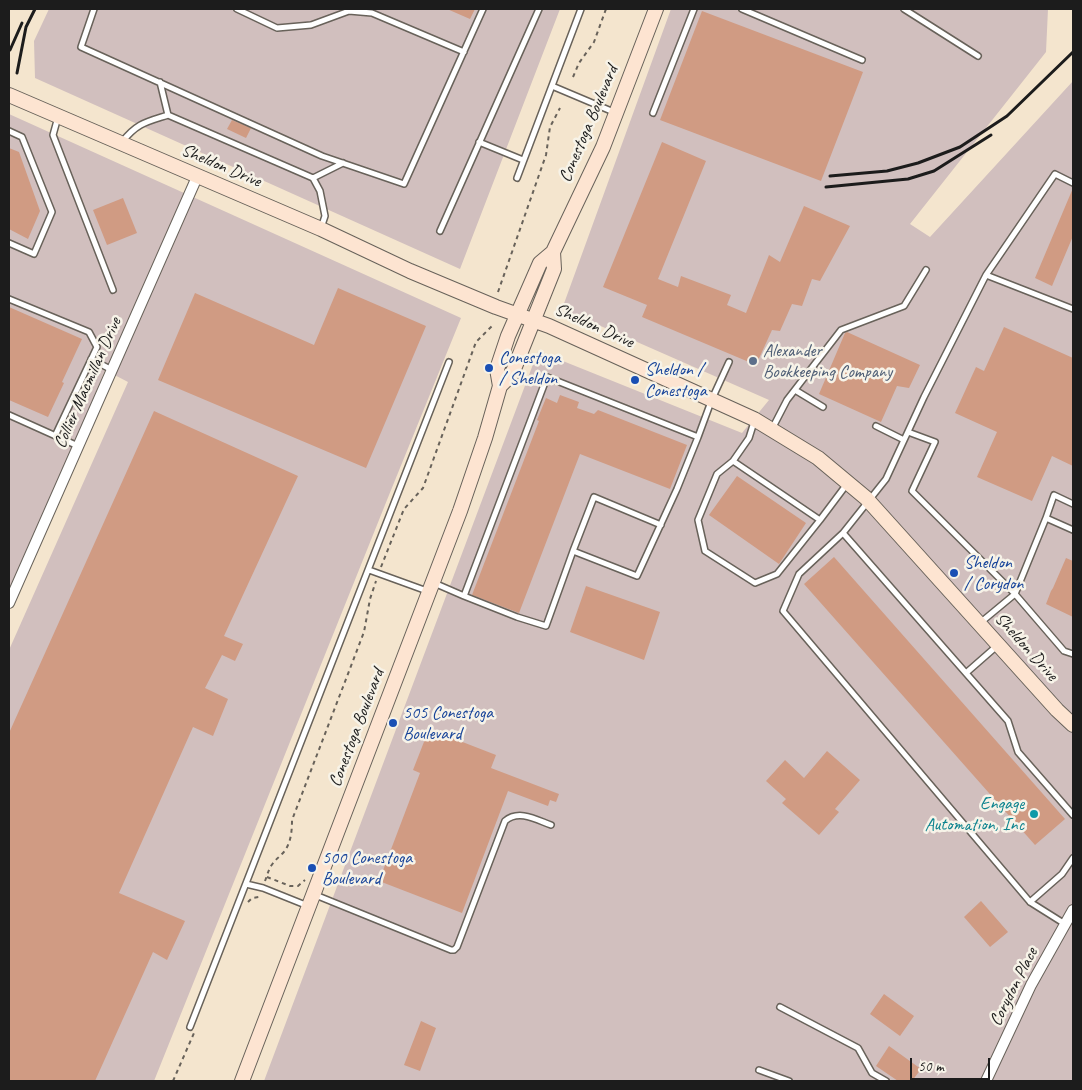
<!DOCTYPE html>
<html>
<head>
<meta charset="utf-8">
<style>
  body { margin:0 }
  #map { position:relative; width:1082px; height:1090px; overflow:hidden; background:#f4e5ce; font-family:Caveat,sans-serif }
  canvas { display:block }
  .frame { position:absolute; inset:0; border:10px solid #1c1c1c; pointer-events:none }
  .scale { position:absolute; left:910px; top:1058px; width:80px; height:22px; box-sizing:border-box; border:2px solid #1c1c1c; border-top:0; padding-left:6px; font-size:15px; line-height:18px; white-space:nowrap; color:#1c1c1c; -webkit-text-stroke:4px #f7f3e8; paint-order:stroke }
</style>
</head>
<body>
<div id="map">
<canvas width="1082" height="1090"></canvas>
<div class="frame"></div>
<div class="scale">50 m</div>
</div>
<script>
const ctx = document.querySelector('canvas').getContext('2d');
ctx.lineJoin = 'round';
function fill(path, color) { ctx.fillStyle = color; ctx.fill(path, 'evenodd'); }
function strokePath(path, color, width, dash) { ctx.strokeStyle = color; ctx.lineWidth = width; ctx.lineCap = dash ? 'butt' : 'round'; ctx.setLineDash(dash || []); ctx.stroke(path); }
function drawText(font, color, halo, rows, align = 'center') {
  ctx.font = font + ' Caveat,sans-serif'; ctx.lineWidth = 5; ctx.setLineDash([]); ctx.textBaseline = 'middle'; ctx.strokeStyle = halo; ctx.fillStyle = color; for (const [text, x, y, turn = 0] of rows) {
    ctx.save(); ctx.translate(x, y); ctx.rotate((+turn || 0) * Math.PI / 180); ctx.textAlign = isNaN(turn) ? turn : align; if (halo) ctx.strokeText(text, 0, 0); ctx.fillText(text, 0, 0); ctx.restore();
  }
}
const industrial = new Path2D(`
  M49,9H560L460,269L35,78L34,41Z
  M671,9H1048L1046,52L910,224L930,237L1073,81V1081H264L538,351L742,433L769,400L562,309Z
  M9,114L461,318L389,495L154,1081H9V650L128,382L105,370L9,600Z`);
const building = new Path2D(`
  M447,9H475L470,19Z
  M702,11L863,72L821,181L660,120Z
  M232,120L251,128L246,138L227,129Z
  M662,142L706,161L658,279L678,287L681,276L731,295L727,305L746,313L769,255L780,262L804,206L850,226L820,281L812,279L802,306L792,304L780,331L772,330L756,365L642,317L647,305L603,287Z
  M9,148L19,152L40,211L28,239L9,229Z
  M1073,188V236L1052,286L1035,278Z
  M123,198L137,233L107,245L93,210Z
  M338,288L426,326L366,468L158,380L195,293L314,345Z
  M9,307L82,339L62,382L64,383L48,417L9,400Z
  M1004,327L1073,358V466L1052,456L1032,501L977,477L997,432L955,413L976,367L984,371Z
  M847,332L920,365L909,388L897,386L881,422L819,394L845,333Z
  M560,395L579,402L577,408L594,414L598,410L687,445L670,489L580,454L519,613L472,595L539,421L537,420L546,398L557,403Z
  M154,411L298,476L224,636L243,644L235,661L222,655L205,688L228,699L213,736L193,727L119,893L185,921L167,960L153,952L95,1081H9V733Z
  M737,476L806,523L779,564L709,515Z
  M834,557L1065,819L1035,845L804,584Z
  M1066,558L1073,561V617L1046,604L1051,591L1053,588Z
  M586,586L660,612L644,660L570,632Z
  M429,729L496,755L491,768L559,794L556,802L550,800L548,806L508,791L462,913L379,881L420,773L413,770Z
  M827,751L860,780L835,809L839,812L819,835L782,803L786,799L766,781L785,760L804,778Z
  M981,901L1008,932L990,947L964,917Z
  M884,994L914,1016L900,1036L870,1014Z
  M421,1021L436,1028L420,1071L404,1065Z
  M889,1046L921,1069L912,1081H898L876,1066Z`);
const path = new Path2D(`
  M573,77L579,63L594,42L606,9
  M498,292L546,155L550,127L560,108
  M381,567L404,509L423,488L476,342L493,325
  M267,877L290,886H298L305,880
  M265,881C267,876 268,871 271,866C274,861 278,858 282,854C291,845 292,831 292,820L364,632L370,599L376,581
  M248,902L252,898L259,897L260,895
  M173,1081L194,1033`);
const lane = new Path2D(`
  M94,9L81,47L322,156L404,184L483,9
  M237,9L277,28L311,25L349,11L372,13L464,52
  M742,9L862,60
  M904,9L978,56
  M160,82L168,115
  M552,86L616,113
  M653,113L694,9
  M58,117L53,135L113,290
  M9,131L22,137L52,212L34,254L9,243
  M122,142C137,123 146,122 168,115L313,178L320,191L325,216L321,228
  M479,142L523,160
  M313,178L343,163
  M517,178L581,9
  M440,231L539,9
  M986,275L1055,174L1073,183
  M9,299L89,332L97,347L55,436
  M1073,309L986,275L924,397L886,479L843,533L1008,721L1018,752L1073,815
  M91,359L112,370
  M795,390L823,407
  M9,415L78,446
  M754,422L749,438L733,461L820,520L847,484
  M876,426L904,440
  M772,429L787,400L841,330L904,306L926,270
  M908,432L935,442L912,491L1015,594L1064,651L1073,654
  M733,461L717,474L698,520L705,551L755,583L777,574L820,520
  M1073,504L1054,495L1046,518L1073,530
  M843,533L799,574L783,611L1030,902L1065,924
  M573,551L594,497L661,525
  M369,570L427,591
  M434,583L464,596L547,377L698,437L712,399L729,362
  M464,596L517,617L546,626L573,551L637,576L677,489L698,437
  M980,623L1015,594L1046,518
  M966,673L998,645
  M246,884L263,888L308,906
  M313,894L451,950H454L457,947L505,821C519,809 537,820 551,825
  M1030,902L1062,874L1073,858
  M780,1007L858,1048L872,1073L886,1081
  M190,1027L449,362
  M759,1070L789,1081`);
const street = new Path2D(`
  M9,603L197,177
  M986,1081L1031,985L1073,910`);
const secondary = new Path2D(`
  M9,95L321,229L410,271L496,307L549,326L754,419L818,458L866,498L1057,710L1073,725
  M500,386L512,374L554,269L553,252
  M242,1081L460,511L485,438L500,386L497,369L508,336L540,263L553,252L603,147L656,9`);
const rail = new Path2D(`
  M10,50L22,23
  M17,73L26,27L35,9
  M830,176L887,171L918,163L960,147L1007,116L1073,52
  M826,187L908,179L934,171L991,135`);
const markers = [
  [753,361,5,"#5c6f8a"],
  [489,368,5,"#1a4fb4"],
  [635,380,5,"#1a4fb4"],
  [954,573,5,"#1a4fb4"],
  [393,723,5,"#1a4fb4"],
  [1034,814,5,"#0f9aa8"],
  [312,868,5,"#1a4fb4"]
];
const streetNames = [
  ["Conestoga Boulevard",589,124,-67],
  ["Sheldon Drive",221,166,23],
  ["Sheldon Drive",594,326,24],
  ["Collier Macmillan Drive",88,383,-66],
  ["Sheldon Drive",1026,647,48],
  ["Conestoga Boulevard",357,728,-69],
  ["Corydon Place",1014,987,-63]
];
const serviceNames = [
  ["Alexander",763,351],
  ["Bookkeeping Company",763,372]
];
const transitNames = [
  ["Conestoga",499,358],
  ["/ Sheldon",499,379],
  ["Sheldon /",645,370],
  ["Conestoga",645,391],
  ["Sheldon",964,563],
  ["/ Corydon",964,584],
  ["505 Conestoga",403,713],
  ["Boulevard",403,734],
  ["500 Conestoga",322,858],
  ["Boulevard",322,879]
];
const cultureNames = [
  ["Engage",1024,804],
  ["Automation, Inc",1024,825]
];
fill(industrial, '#d1bfbe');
fill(building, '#d09b83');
strokePath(lane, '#68625a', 8);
strokePath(street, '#68625a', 12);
strokePath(secondary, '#68625a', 16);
strokePath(path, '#68625a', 2, [4, 4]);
strokePath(lane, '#fff', 5);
strokePath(street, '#fff', 10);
strokePath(secondary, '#fde4d1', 14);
strokePath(rail, '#1c1c1c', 3);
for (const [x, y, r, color] of markers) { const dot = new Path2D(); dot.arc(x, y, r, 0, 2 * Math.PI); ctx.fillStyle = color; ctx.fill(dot); strokePath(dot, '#f7f3e8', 2); }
drawText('18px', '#1c1c1c', '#f7f3e8', streetNames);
drawText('18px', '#4e5e75', '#f7f3e8', serviceNames, 'left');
drawText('18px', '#164399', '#f7f3e8', transitNames, 'left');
drawText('18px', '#0d838f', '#f7f3e8', cultureNames, 'right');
</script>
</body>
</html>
